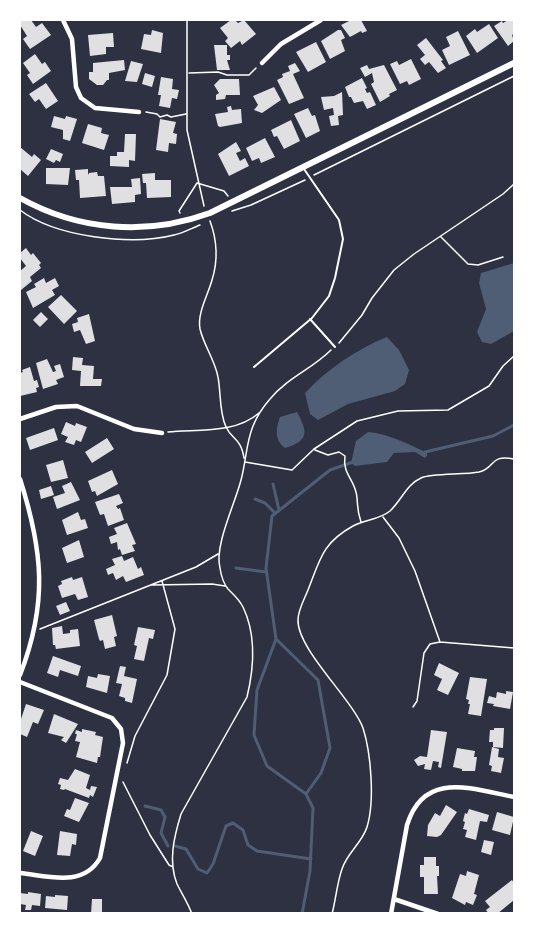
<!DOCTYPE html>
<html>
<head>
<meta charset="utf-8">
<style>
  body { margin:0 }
  #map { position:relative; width:534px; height:933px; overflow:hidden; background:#2d3142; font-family:Poppins,sans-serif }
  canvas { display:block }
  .frame { position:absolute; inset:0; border:21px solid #fff; pointer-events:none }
</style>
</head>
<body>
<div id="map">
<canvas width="534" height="933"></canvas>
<div class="frame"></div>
</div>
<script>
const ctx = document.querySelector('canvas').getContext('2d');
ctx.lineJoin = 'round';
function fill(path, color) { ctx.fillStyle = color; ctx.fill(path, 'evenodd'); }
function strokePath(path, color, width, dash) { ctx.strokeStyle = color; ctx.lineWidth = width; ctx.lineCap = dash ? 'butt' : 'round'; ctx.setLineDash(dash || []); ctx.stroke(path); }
const water = new Path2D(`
  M514,263V331L491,344L482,342L477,332L486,309L479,283L481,273Z
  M387,337L399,350L409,370L405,384L395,391L348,404L318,420L310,414L305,393C327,369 357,349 387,337Z
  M297,412C308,432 309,441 285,448C274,440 276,428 280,417Z
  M368,432C389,434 409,444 427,453V456L425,458L415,452L394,453L387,462L355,466L351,463L356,441Z`);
const stream = new Path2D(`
  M425,452L493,436L514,425
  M273,484L279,510
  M255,499L265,503L275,513
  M236,568L266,572
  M276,639L257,690L254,735L267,766L306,794
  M145,806L161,810L165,817L161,833L168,846
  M175,846L186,849L198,869L207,873L213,864L226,826L233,823L243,830L248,845L257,851L311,859
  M302,914L310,871L313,808L306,794L321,773L330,748L318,680L276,639L266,568L272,516L330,470L353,462`);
const building = new Path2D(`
  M21,20H31L36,27L42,23L51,35L30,49L23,39L27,36L20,25Z
  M231,20H235L238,23L244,20L256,34L242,45L240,41L231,48L225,41L228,38L220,28Z
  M351,20H361L367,31L362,33L361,31L350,37L341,25Z
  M508,20H514V34L512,35L514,41L508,46L494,26L502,21L503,23Z
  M489,24L498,38L477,53L466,36L475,29L477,32Z
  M152,30L163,33L161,53L141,49L144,34L151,35Z
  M338,30H341L345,38L341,40L345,51L330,59L321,41Z
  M458,31L470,55L449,65L442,50L450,46L446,37Z
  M113,33L114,47H106V54L90,56L88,35Z
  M426,38L443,60L441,61L446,68L438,73L429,62L425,65L420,59L425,55L417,45Z
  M316,42L326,62L308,72L296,52Z
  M214,45H227V55H230V60H227L230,70H217Z
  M35,54L42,64L45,62L51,71L33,84L27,75L30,73L23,63Z
  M411,59L421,79L409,85L407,81L400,84L390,64L397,61L399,65Z
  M124,60L125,70L109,73V80H107L103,85H97L89,79V72H93V63Z
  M131,61L143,64L137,82L125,81Z
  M295,63L300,71L293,74L304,98L289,104L277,80L283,77L282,74L290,71L288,66Z
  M367,65L369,69L384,65L397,90L389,94L390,96L380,102L371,84L374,82L372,73L365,77L360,68Z
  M145,73L155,76L152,87L142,84Z
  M161,77L173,79L172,89L179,90L177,99L172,98L170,108L159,106L161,95H158Z
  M362,78L367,88L365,89L367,93L370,92L376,105L367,109L363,101L354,103L351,97H349L345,87Z
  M220,79H239L240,95H226L225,99L216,100V95L219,93L214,85Z
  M46,83L58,101L46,109L39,99L35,102L29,94Z
  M274,87L281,100L262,113L254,110L258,105L253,96Z
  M342,92L343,115L338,116L339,125L331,126L329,116L334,115L333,108L324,110L321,97L334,96Z
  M231,106L232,110L241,109L242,123L220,127L218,126L215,114L228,112L227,107Z
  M308,108L312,116L315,115L320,131L306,138L294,114Z
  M54,116L65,119L66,116L77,119L70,141L63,139V130L51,127Z
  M160,119L176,122L173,133L177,134L176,144L169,143L168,152L156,150Z
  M291,120L300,141L284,149L277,136L274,137L271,130Z
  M88,124L102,128L101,133L109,135L104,150L82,143Z
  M125,134H136L135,161L129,160V167L110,166V156H117V152H124Z
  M265,138L275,157L261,163L259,158L252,161L246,148Z
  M236,142L241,151L236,153L240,161L245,158L249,166L229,176L218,154Z
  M20,147L32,157L34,154L41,160L28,176L20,169Z
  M51,149L63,154L60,162L56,160L54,163L46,159Z
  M46,168H70L68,185L46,184Z
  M88,169V175L89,173L97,172L98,176H104L106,196L80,198L79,180H76L75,170Z
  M155,173V180H171V197L147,198L146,183H143L142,174Z
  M140,178L141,194L135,195V202L112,204L110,187H132L131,179Z
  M26,248L31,255L33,253L41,263L39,265L41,268L30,277L32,281L21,290L20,271L26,266L20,258V253Z
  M44,278L46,283L55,278L59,286L52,290L55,295L33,308L26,292L36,287L34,284Z
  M61,295L77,311L64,324L48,307Z
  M41,312L48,319L40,327L33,320Z
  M89,314L95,341L86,344L80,330L74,332L72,324L78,322L77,318Z
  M73,357L83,358L82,365L94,366L93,379H102L101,386H80L81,371L72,370Z
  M47,359L53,372L56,371L54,366L60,364L64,377L56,380L58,384L43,389L36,363Z
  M30,367L34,381L37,380L39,387L36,388L37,392L20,396V373L23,372L22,370Z
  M66,422L75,426L76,423L87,427L81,442L76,440L74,445L65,442L68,437L61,434Z
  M54,428L58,440L30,450L26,438Z
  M107,438L114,449L92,463L85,452Z
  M63,460L68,478L51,482L46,465Z
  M112,470L118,484L97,496L95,491L92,492L88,481Z
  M71,482L80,500L57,509L53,497L65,493L62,486Z
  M51,486L54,495L41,499L39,490Z
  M119,494L123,503L116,506L118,509L120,508L124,520L108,526L104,514L100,515L95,502Z
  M78,512L81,520L85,519L88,528L67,535L62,520Z
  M127,523L136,544L132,545L135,551L122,555L120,549L118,550L117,542L111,544L109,537L117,534L114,528Z
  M79,540L84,557L67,563L62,548Z
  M122,556L124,561L133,557L138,569L141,567L144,575L126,582L123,576L116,580L113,573L108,575L106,569L115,565L112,559Z
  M72,577L73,580L82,577L88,597L78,600L75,594L62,598L58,586L62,584L61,581Z
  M66,602L70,611L60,615L56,606Z
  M112,615L117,636L114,637L116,646L105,649L103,640L100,641L99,639L94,620Z
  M62,626L63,634L70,633V630L78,629L80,646L56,649L55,645H53L52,628Z
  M138,627L155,630L153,639L149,638L144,661L134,659L137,646L134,645Z
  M53,656L81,666L78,676L60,670L58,677L47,673Z
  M439,663L459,673L448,695L437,690L442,679L434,675Z
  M120,666L126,667L124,676L137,679L132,703L125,701V698L119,696L122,684L116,683Z
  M98,674L110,676L107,693L86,687L88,676L97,678Z
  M470,677L487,679L481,716L468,714L470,704H468L469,700L466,699Z
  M506,691L513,692L510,709L493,706L494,704L487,703L489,696L496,698L497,692L506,694Z
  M26,704L44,710L38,724L33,722L27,737L20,734V722Z
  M54,714L78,724L66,743L61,740L64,737L48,733Z
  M494,728H504L503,748L493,747V742H489L490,730H494Z
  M82,729L96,732L95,735L103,737L100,757H98L97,763L76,757L80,742L75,741L77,734H75L76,730L82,732Z
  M431,730L447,732L441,768L438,767L439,762L433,761L431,770L424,769L425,764L418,766L414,760L420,756L427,757Z
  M492,747L499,749L498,757L504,758L501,773L491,771L492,766L489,765Z
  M457,748L475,751L474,757H477L475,771H462V769L453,767Z
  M75,769L90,775L86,788L90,790L91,786L97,787L93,797L90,795L89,798L65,789L64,790L60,789L61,785L58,784L60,778L68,780Z
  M75,798L89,803L79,822L64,816L67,809L70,810Z
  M446,805L457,812L441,835L437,837L427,836L428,825L435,813L440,816Z
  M469,809L489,815L487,822L480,821L476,840L465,837L467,830L463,829L465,822L463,821L465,813L467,814Z
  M497,812L514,817L510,835L492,830Z
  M31,831L43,836L35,856L23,851Z
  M60,831L77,834L76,845L72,844L70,856L57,855Z
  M484,840L494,842L491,855L481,852Z
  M424,857H436V866H439V876H437L438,894H424V877H420V865H424Z
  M467,871L479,875L474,894L477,895L473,905L466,902L465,905L452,898L460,874L466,876Z
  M512,880L514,883V900L497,914H489L486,910L490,907L485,901Z
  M28,892L41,894L40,906L32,905L31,910H25L26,905L20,904V893L28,894Z
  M55,895L68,896L67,910L45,908L46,896L55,897Z
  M92,899H102V914H91Z`);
const path = new Path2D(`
  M187,20V130L204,206
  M189,73L218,72L227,75H249L256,68
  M146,112L157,114L160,117L167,115L171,117L186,114
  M314,175L514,76
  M20,210C55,237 131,246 174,235C183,233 192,228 200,225
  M232,211L251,205L305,180
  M180,213L179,211L197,183L224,191L228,196
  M210,221C217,240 218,261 212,280C208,295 197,313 200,329C204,346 215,360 218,377C221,392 219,412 226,427C232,440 241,438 244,458
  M441,237L468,264L478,265L503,257
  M339,343L362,315L372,298L394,270L414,254L503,194L514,184
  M168,432C198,429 235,434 259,413
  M315,450L328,455L339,452L345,456C342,475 356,480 357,498C358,508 357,510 361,522
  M245,462L292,470L314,449L357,421L398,411L448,410L489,386L503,366L514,356
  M383,517L399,538L415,571L440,642
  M152,585L212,584L225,586
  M40,629L196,567L218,554
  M413,707L417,701L424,653L430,644L440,642L514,648
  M127,763L135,736L167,675L175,629L162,581
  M123,782L150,835L169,865L173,867
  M192,914C188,903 182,894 177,884C168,861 174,837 181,814L247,697C254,668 256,634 243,607C239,599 234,595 228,589C224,584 221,575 220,568C214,546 235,504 241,480C246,462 246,443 253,426C257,416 263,407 270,399C287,378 312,369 331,350
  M332,914C336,899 337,883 342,869C347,853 362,843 367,827C375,801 371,753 363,728C353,700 297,649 298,620C298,610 304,600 308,590C320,560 322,543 353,526C366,519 379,520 390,511C401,501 407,484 421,478C431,473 464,475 479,472C496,468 489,454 514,459`);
const service = new Path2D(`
  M310,319L335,347
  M254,367L312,318L329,296L335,278L343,239L339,220L304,169`);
const minor = new Path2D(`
  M63,20L72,39L76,87L81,98L95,108L139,112
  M262,63L281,44L321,20
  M20,419L56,407L77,406L134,429L162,433
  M20,479C43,551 48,603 20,675
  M20,682L112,718L121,729L123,743L100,858C83,888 48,876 20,873
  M394,899L438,914
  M391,914L407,825C424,770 472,789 514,797`);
const secondary = new Path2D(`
  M20,198C79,231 147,236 210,213L514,63`);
fill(water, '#4f5d75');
strokePath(stream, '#4f5d75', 3);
fill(building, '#e0e0e3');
strokePath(path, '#fff', 1.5);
strokePath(service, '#fff', 2);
strokePath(minor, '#fff', 4.5);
strokePath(secondary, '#fff', 6);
</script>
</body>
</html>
